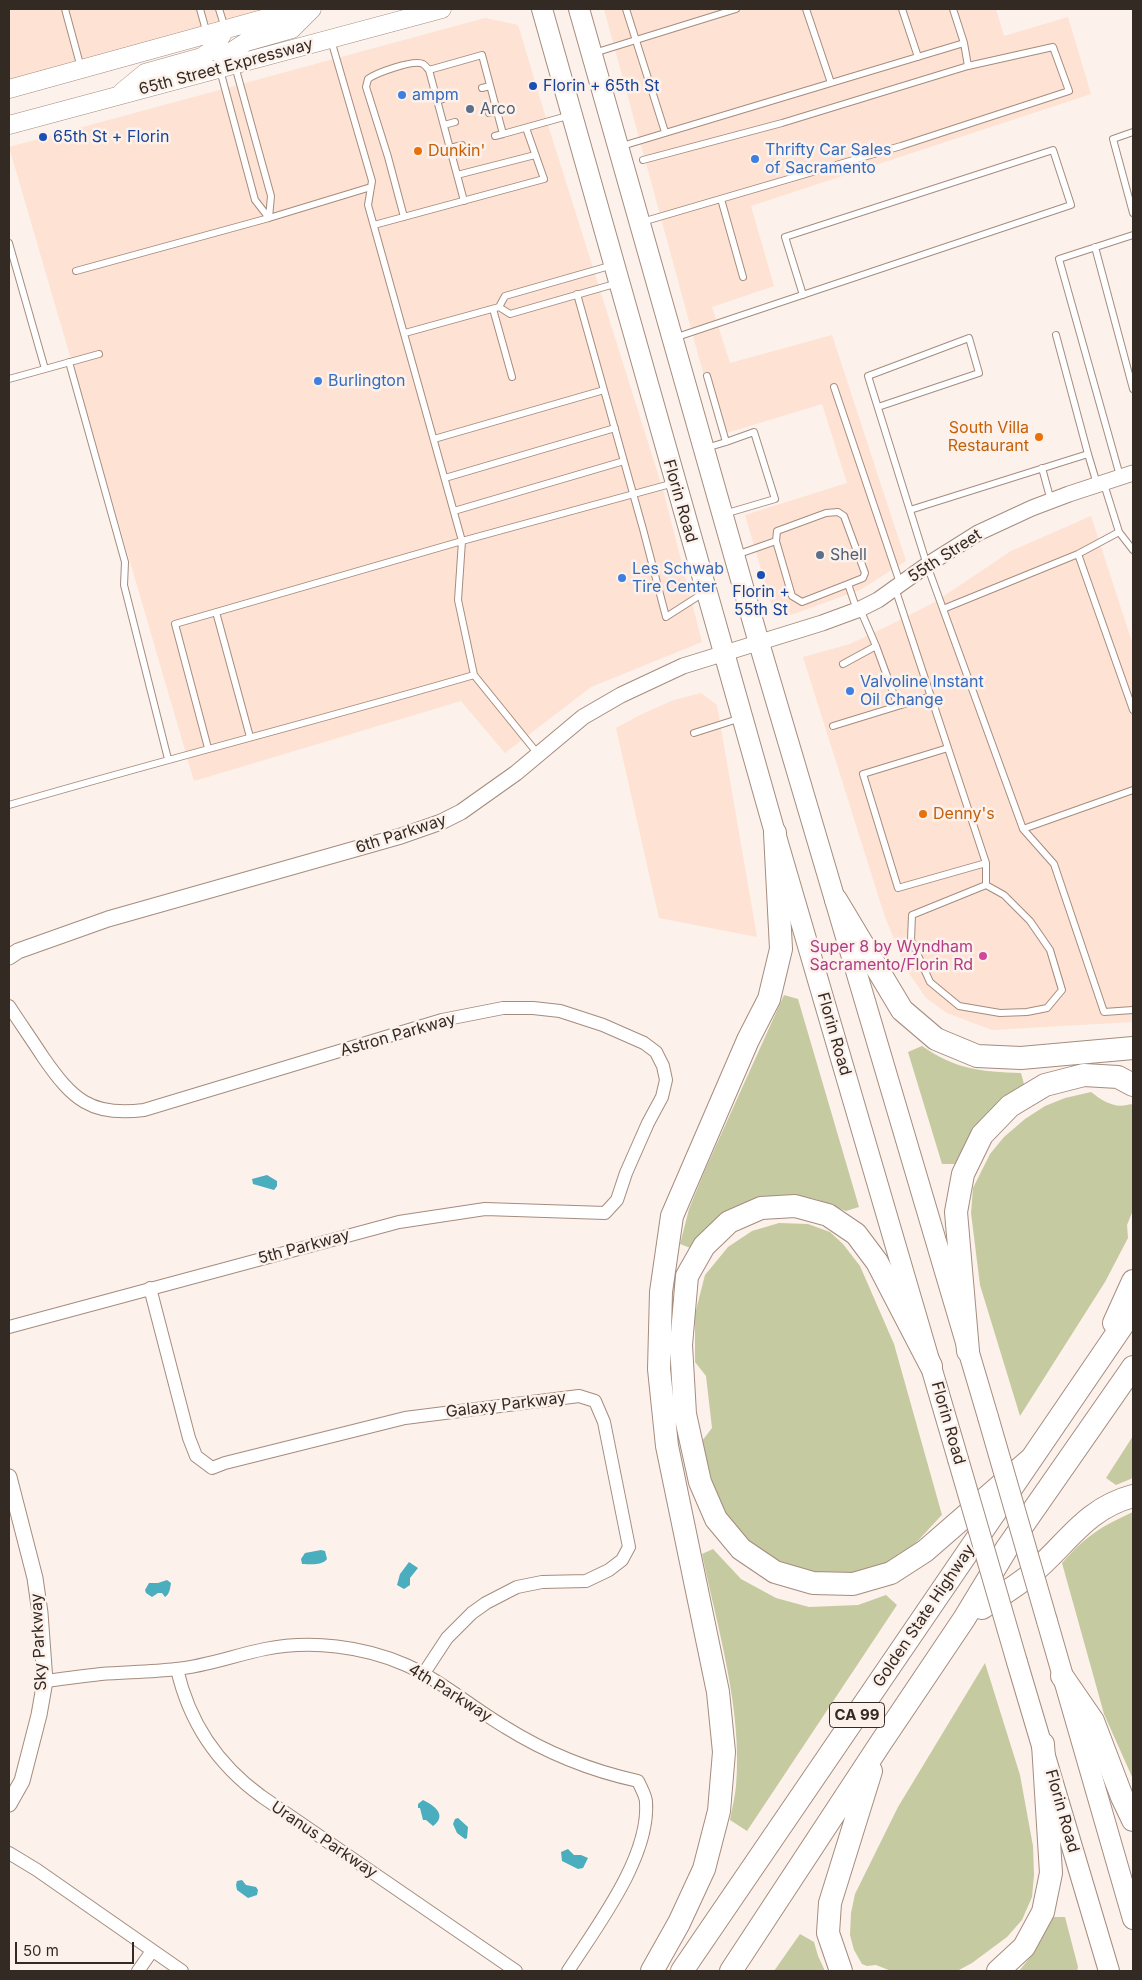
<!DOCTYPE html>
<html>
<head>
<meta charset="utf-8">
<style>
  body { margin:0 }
  #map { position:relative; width:1142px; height:1980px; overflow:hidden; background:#fcf1eb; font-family:Inter,sans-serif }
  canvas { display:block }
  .frame { position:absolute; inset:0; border:10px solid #342a24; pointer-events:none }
  .scale { position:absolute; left:15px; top:1942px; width:119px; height:22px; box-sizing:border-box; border:2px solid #342a24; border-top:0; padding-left:6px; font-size:15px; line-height:18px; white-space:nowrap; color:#342a24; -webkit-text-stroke:4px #fcf1eb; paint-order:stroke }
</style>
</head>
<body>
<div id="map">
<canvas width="1142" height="1980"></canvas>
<div class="frame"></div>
<div class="scale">50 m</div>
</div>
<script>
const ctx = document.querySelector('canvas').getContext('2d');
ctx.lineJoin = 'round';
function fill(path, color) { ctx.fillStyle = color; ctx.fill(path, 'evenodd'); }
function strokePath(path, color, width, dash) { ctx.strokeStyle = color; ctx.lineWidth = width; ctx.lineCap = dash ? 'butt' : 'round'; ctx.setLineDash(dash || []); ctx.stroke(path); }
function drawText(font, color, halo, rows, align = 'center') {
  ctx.font = font + ' Inter,sans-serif'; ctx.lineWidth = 5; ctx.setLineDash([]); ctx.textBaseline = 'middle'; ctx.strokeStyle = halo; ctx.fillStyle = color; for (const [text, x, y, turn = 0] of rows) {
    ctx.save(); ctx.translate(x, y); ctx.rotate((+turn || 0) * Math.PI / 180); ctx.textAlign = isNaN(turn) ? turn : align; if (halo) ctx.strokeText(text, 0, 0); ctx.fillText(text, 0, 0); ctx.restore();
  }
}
const built = new Path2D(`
  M9,9H299L9,89Z
  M604,9H996L1004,36L1068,17L1091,94L751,206L774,286L712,307L730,363L832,335L906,561L860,590L788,616L772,606L745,515L847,483L822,404L720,435Z
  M485,18L518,25L548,125L663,490L702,642L591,687L505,753L461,701L194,781L9,147Z
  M1091,516L1133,645V1022L992,1030L947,1013L926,998L906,969L884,914L803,657L850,644L894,623L935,602L1011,551Z
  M701,693L717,705L757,937L659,918L616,728L642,714L674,700Z`);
const green = new Path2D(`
  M784,995L798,999L859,1207L846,1211L815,1199L794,1196L693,1249L680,1244L689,1209L705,1170Z
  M922,1046C955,1069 981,1072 1021,1073L1024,1084C992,1107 973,1127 956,1164H942L908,1052Z
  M1091,1092C1104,1102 1115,1109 1131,1104L1133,1106V1210L1127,1225L1128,1238L1105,1282L1020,1416L980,1285L971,1213L973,1188L990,1154L1004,1137L1025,1119L1045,1106L1065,1098Z
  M779,1223L808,1224L830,1232L843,1244L860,1266L894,1344L942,1515C926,1531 910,1553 889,1563C860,1576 818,1577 788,1567C770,1561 746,1541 734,1526C715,1502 709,1470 702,1441L712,1428L706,1376L695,1362V1314L705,1275L728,1247L752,1231Z
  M1133,1436V1478L1116,1485L1106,1478Z
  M1133,1512V1779L1104,1714L1062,1563C1086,1536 1100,1527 1133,1512Z
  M713,1549L741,1579L776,1598L809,1607L858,1605L886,1595L897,1605L747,1831L730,1820C732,1808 735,1797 736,1786C743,1711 717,1626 702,1554Z
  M985,1663L1020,1775L1033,1846L1034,1875L1032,1897L1022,1920L1007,1937L972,1963L957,1971H891L876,1965L867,1966L862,1964L854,1950L850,1935L851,1913L855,1894L898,1807Z
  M1053,1917H1065L1078,1967L1077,1971H1019L1032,1955Z
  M800,1934L814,1942L818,1956L825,1971H774Z`);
const water = new Path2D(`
  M267,1175L277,1181V1186L274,1190L253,1184L252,1179Z
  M321,1550L325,1551L327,1559C322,1566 310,1564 302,1564L301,1559L305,1553Z
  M409,1562L418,1568L410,1578V1585L404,1589L397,1585L400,1574Z
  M167,1580L171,1583C170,1588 170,1594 165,1597L162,1593H158L152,1597L146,1593L145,1590L149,1583H158Z
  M423,1800C436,1806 447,1816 433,1826L426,1820H423L420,1808H418V1804Z
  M458,1818L468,1827L467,1838L465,1839L457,1833L453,1824L455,1819Z
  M568,1849L574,1855H581L588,1858L583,1868L578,1869L562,1861L561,1852Z
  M242,1880L246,1885L256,1887L258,1890L257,1895L248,1898L237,1890L236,1885L237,1881Z`);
const service = new Path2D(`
  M65,9L81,68
  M200,9L207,34
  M219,9L225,28
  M626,9L665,132
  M902,9L918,57
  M953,9L964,43
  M331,40L372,181L368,205L462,541L458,600L474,675L538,754
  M594,53L736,9
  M235,66L271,196L269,218
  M220,70L255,200L269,218
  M482,88L490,86
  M437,101L449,97
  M489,113L497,111
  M444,125L455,122
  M1133,132L1113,139L1133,213
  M495,136L503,134
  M622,146L831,83L806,9
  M450,148L462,145
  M643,160L782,123L968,66L964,43L831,83
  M457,175L535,155
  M721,199L743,277
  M464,201L429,70L482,55L503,134L571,115
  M404,217L388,157L366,87L368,79C376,73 414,59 423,64C425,65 427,68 429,70
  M642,222L901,146L1069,91L1053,47L968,66
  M374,225L544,179L526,128
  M9,243L45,369
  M1095,247L1133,389
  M76,271L269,218L371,187
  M577,294L643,529L666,617L705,592
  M499,307L505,296L613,265
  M493,309L512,377
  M405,333L499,307L510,314L618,283
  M674,338L1071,205L1053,150L785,237L803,295
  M69,362L125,562L124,585L168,759
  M707,376L726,442L754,432L775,499L724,514
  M9,379L99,354
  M834,387L900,583
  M878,407L979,373L969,338L868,376L927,565L1023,829L1133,790
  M434,439L604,390
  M706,448L726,442
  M1088,454L1097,484
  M1042,468L1051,501
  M1120,476L1059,259L1133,235
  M445,478L615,428
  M1104,484L1119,532L1078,554L1133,710
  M910,510L1088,454L1056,335
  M454,511L624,461
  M1119,532L1133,550
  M776,541L777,531L826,513L838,512L844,516L865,573L863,578L848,584
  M736,555L776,541L792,596L802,602L848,584L857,610
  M895,588C926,680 956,772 986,863L898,888L863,774L948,748
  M943,609L1078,554
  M216,612L250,737
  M843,664L876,646L860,609
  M898,706L931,696
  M833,726L898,706L876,646
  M694,733L741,718
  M208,748L175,624L462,541L674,483
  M9,805C163,760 320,720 474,675
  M1023,829L1054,864L1104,1012L1133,1010
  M986,885L1004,895L1030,921L1050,950L1062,990L1047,1008L1027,1012L1000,1013L959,1006L930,982L911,940L912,915L986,885V863`);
const minor = new Path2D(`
  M9,1006C20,1023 32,1040 43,1057C72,1099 91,1117 144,1110L442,1020L503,1008H533L560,1011L603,1025L644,1043L656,1052L663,1066L666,1080L662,1097L648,1123L626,1173L617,1200L605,1213L485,1209L399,1222L9,1327
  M150,1288L189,1438L196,1456L212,1468L225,1463L405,1418L579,1396L595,1401L604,1422L629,1547L622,1560L609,1570L586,1581L542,1582L517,1587L486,1603L472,1613L447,1638L424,1673
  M177,1669C189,1722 217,1764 261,1796L516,1971
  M45,1681C63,1679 82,1676 101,1674C126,1672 152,1672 176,1669C207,1666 235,1655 265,1649C311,1640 363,1646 406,1665C442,1681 471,1707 505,1727C545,1752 592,1771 638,1781C641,1788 646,1796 646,1802C650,1857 597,1926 568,1971
  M9,1853L37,1870L182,1971
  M138,1971L152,1951`);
const tertiary = new Path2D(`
  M9,957L18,951L108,919L401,836L441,822L461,812L516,773L583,717L621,695L683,666L822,623L860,609L878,600L927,565L978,533L1032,508L1069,494L1133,473
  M9,1477L35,1578L40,1613L45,1681L39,1715L22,1781L9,1804`);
const secondary = new Path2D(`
  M220,69L226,55L246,42L292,29L312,9
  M9,89L299,9
  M122,92L145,73L202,57L215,48L225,29
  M9,125L442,9`);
const primary = new Path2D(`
  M542,9L775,833L958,1459
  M579,9L759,643L988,1417
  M1047,1621L1133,1919
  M1017,1662L1109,1971`);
const motorway = new Path2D(`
  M836,900L902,1010L936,1039L977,1056L1021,1058L1133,1048
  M1114,1323L1133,1281
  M968,1351L956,1212L963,1174L982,1135L1010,1106L1045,1085L1084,1075L1118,1077L1133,1085
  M931,1366L877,1262L856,1234L828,1215L795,1206L761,1208L729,1222L704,1246L687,1276L681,1345L685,1414L700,1482L716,1519L741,1549L775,1572L813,1583L853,1584L891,1573L925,1551L1032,1458
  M982,1608C998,1597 1015,1587 1030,1575C1066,1546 1084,1509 1133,1496
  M1062,1676L1093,1721L1122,1797L1133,1820
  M652,1971L679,1923L704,1869L719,1811L724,1752L718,1692L667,1446L659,1369L661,1292L672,1216L748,1040L769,999L781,949L775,833
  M682,1971L1133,1310
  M731,1971L880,1744L964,1619L1007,1548L1133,1367
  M841,1971L828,1933L830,1903L871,1771
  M998,1971L1024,1947L1043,1912L1051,1873L1043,1744`);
const primaryBridge = new Path2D(`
  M988,1417L1047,1621
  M958,1459L1017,1662`);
const markers = [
  [533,86,5,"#1a4fb4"],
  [402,95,5,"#3f7fe0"],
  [470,109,5,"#5c6f8a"],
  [43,137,5,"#1a4fb4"],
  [418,151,5,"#e8710a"],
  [755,159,5,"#3f7fe0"],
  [318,381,5,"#3f7fe0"],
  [1039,437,5,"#e8710a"],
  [820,555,5,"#5c6f8a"],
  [761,575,5,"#1a4fb4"],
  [622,578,5,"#3f7fe0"],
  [850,691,5,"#3f7fe0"],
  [923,814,5,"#e8710a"],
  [983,956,5,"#d1479c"]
];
const shields = [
  [857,1715,55]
];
const shieldNames = [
  ["CA 99",857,1715]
];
const streetNames = [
  ["65th Street Expressway",226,67,-15],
  ["Florin Road",680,501,74],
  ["55th Street",945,556,-33],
  ["6th Parkway",401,834,-18],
  ["Florin Road",834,1034,74],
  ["Astron Parkway",398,1035,-16],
  ["5th Parkway",304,1247,-15],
  ["Galaxy Parkway",506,1405,-7],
  ["Florin Road",948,1423,74],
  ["Golden State Highway",924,1616,-56],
  ["Sky Parkway",39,1642,-93],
  ["4th Parkway",450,1693,32],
  ["Florin Road",1062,1811,74],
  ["Uranus Parkway",324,1840,34]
];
const transitNames = [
  ["Florin + 65th St",543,86],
  ["65th St + Florin",53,137],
  ["Florin +",761,592,"center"],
  ["55th St",761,610,"center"]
];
const shopNames = [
  ["ampm",412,95],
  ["Thrifty Car Sales",765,150],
  ["of Sacramento",765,168],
  ["Burlington",328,381],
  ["Les Schwab",632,569],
  ["Tire Center",632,587],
  ["Valvoline Instant",860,682],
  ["Oil Change",860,700]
];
const serviceNames = [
  ["Arco",480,109],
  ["Shell",830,555]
];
const foodNames = [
  ["Dunkin'",428,151],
  ["South Villa",1029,428,"right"],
  ["Restaurant",1029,446,"right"],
  ["Denny's",933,814]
];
const hotelNames = [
  ["Super 8 by Wyndham",973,947],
  ["Sacramento/Florin Rd",973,965]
];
fill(built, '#fee2d3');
fill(green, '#c6caa0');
fill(water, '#4aaebe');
strokePath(service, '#a58c7e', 8);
strokePath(minor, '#a58c7e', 14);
strokePath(tertiary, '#a58c7e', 17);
strokePath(secondary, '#a58c7e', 19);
strokePath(primary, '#a58c7e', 22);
strokePath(motorway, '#a58c7e', 24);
strokePath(service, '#fff', 6);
strokePath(minor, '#fff', 12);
strokePath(tertiary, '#fff', 15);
strokePath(secondary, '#fff', 18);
strokePath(primary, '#fff', 20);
strokePath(motorway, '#fff', 22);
strokePath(primaryBridge, '#a58c7e', 22, []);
strokePath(primaryBridge, '#fff', 20);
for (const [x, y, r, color] of markers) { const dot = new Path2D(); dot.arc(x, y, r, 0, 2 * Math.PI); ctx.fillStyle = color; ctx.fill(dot); strokePath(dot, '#fcf1eb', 2); }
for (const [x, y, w] of shields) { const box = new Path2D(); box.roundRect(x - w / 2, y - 12.5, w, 25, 4); ctx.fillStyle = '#fcf1eb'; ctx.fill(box); strokePath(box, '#342a24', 1); }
drawText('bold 15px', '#342a24', null, shieldNames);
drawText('16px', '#342a24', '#fcf1eb', streetNames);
drawText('16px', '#164399', '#fcf1eb', transitNames, 'left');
drawText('16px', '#366cbe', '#fcf1eb', shopNames, 'left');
drawText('16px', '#4e5e75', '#fcf1eb', serviceNames, 'left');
drawText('16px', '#c56008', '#fcf1eb', foodNames, 'left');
drawText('16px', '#b23c85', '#fcf1eb', hotelNames, 'right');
</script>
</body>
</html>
